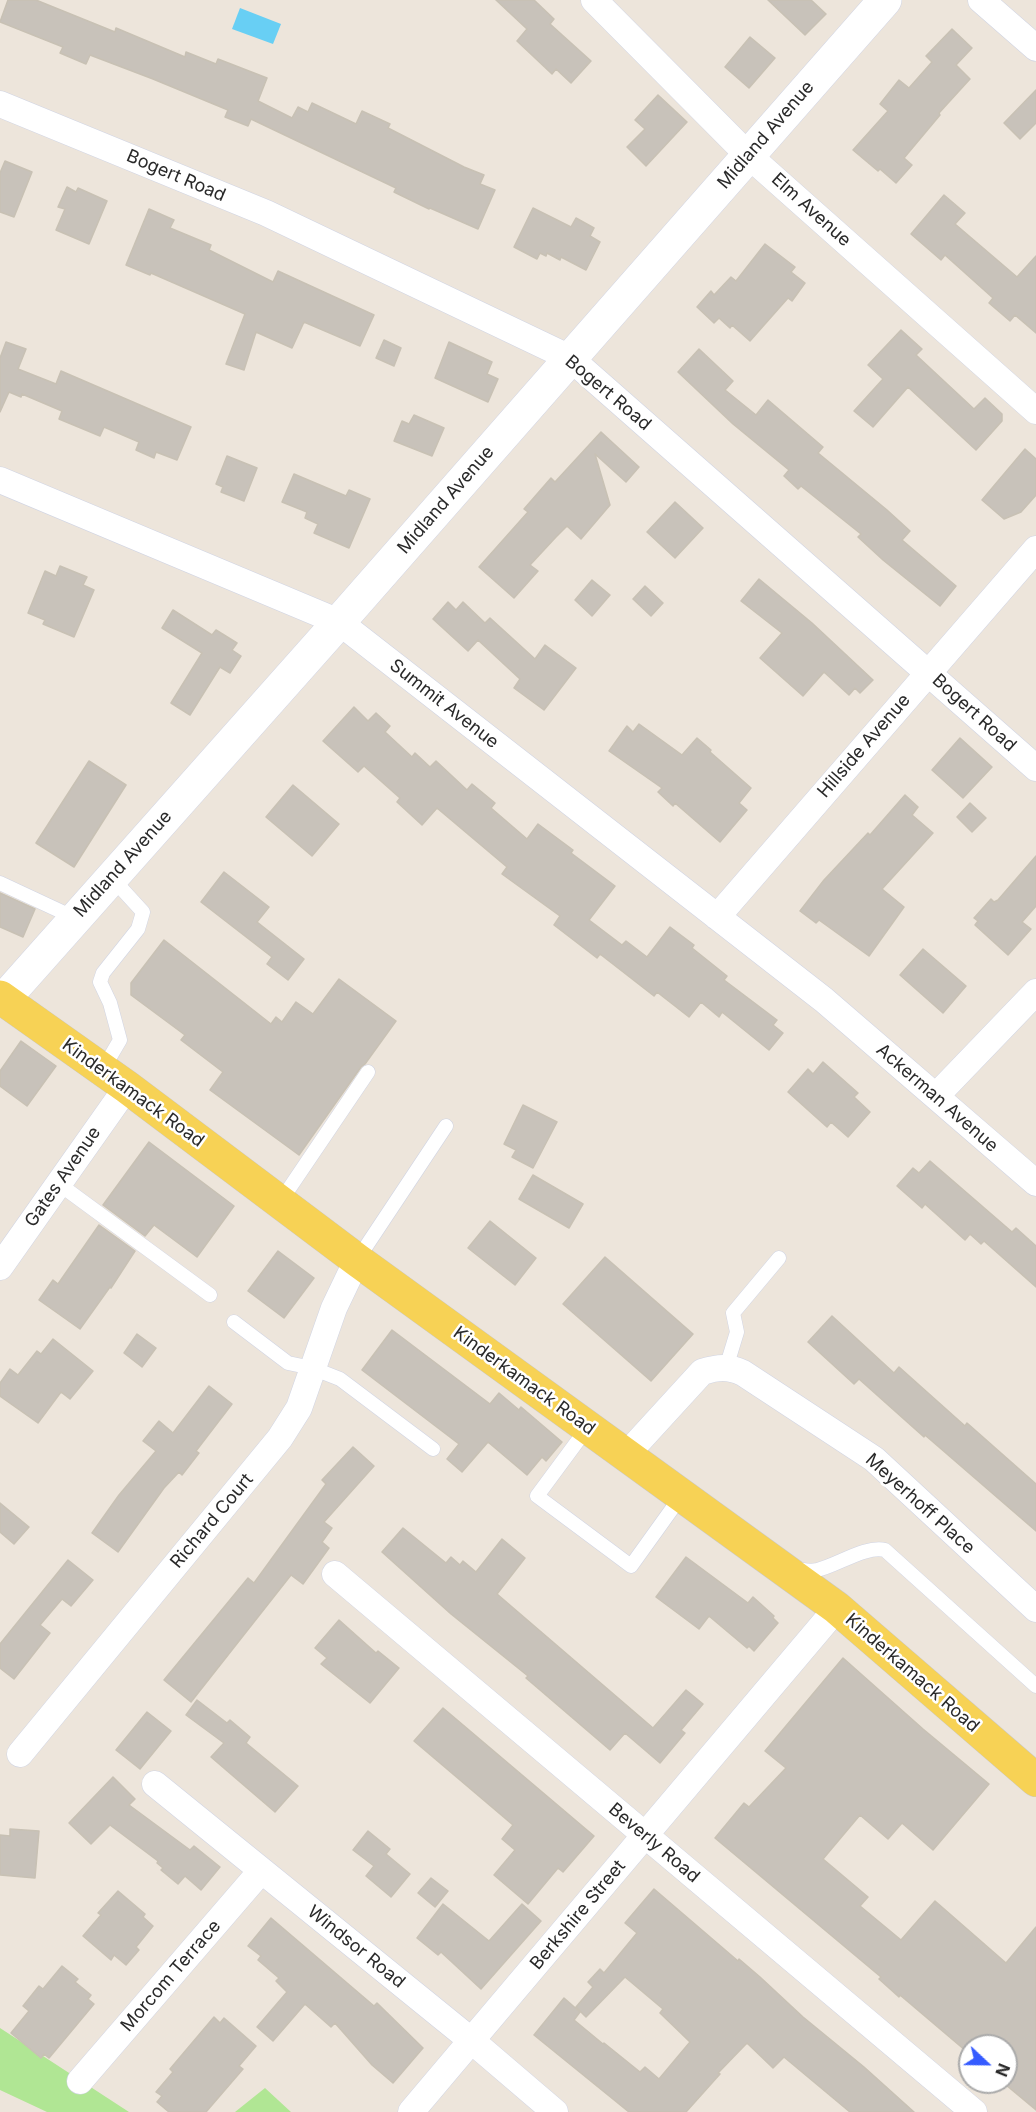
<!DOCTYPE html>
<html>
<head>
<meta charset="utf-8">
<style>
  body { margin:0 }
  #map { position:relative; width:1036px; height:2112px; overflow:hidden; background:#ede5db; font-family:Inter,sans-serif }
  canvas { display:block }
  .north { position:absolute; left:958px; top:2034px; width:60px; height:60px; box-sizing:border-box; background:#fff; border:2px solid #aaa; border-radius:50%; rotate:112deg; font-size:16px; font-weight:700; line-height:24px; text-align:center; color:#2a2a2a }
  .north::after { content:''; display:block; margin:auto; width:21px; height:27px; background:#355bff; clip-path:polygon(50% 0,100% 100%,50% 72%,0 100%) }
</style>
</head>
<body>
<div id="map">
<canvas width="1036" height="2112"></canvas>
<div class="north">N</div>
</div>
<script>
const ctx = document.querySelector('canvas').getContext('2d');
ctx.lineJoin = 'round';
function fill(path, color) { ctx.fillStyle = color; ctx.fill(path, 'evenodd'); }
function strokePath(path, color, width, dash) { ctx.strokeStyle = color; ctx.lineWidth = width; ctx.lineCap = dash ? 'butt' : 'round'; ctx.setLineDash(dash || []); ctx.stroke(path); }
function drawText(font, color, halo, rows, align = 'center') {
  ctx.font = font + ' Inter,sans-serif'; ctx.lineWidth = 5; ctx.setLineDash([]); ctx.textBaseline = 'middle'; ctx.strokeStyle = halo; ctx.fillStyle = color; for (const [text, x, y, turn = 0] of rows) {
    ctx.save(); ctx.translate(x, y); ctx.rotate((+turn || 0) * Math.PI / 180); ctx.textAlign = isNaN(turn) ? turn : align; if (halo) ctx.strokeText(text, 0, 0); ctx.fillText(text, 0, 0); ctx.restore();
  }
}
const green = new Path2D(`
  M0,2028L129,2112H47L0,2090Z
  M265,2088L291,2112H235Z`);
const water = new Path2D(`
  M240,8L281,24L273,44L232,29Z`);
const building = new Path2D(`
  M8,0H36L115,32L116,28L185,57L186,52L216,64L218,59L267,78L258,101L292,118L298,107L308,112L312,103L356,124L362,111L390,124L388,128L464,167L484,175L480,184L495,190L478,229L430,208L429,209L394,192L396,188L251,119L248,126L225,117L228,110L153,79L90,55L86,64L60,53L63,47L0,22Z
  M496,0H534L554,19L550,24L591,61L571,83L556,69L552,74L517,41L527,29Z
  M768,0H811L826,14L805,35Z
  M952,29L972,48L956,65L970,79L939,113L940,115L904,158L912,165L896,183L880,169L878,171L853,150L888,111L880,104L899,80L909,88L932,62L926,56Z
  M750,37L775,58L749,88L725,67Z
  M1036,90V123L1020,139L1004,123Z
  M658,95L687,122L646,166L627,147L645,129L635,120Z
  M5,161L32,172L14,217L0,212V173Z
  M67,187L76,192L78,188L107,201L89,244L56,230L65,209L58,207Z
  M944,195L965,213L955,224L1017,277L1036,256V333L1015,315L1010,321L989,303L993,298L945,255L941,260L911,234Z
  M533,208L571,227L576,218L594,228L590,236L600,242L586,270L561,257L560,260L547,253L546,256L540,253L537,259L514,247Z
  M149,209L174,220L170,228L211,245L209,250L273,282L278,271L374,315L360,346L304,322L292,348L256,332L244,370L226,364L245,314L151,273L150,275L126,265Z
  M765,244L795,267L791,272L805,283L792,301L788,298L750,341L732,325L730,328L719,318L714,323L697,307L711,291L714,295L731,277L736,281Z
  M901,330L922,349L916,355L974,409L985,398L1002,414V421L976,450L908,387L873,427L854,411L883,379L868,365Z
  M384,340L401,348L394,366L376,358Z
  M6,342L26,349L18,369L56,384L61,371L191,427L177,460L156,452L154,458L136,450L139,442L104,427L100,436L59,419L62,411L22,394L21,397L9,392L0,412V358Z
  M449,342L492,362L487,374L498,379L488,402L435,378Z
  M699,349L733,381L725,390L756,415L768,400L823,447L818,453L887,510L910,531L902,540L956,586L940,606L883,560L858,537L861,534L801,486L798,489L784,476L789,470L733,424L678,372Z
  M414,415L444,428L432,456L394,441L402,421L409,424Z
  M601,432L639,467L626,482L595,454L610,505L581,539L567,526L556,537L530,565L538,571L514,598L479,567L528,512L524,509L551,478L555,482Z
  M1025,449L1036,459V495L1021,512L1004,519L982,500Z
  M227,456L257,468L244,501L221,492L223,487L216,484Z
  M294,474L346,496L349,490L370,499L349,548L314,533L318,524L305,518L307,512L282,502Z
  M675,502L703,528L675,558L647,532Z
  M60,566L87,577L83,585L94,590L74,637L43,624L45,620L28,613L45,571L56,576Z
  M759,579L812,623L873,680L860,693L855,688L849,695L824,672L803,696L760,658L782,633L741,601Z
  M592,580L610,595L592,616L575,600Z
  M645,586L663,603L651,616L633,599Z
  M448,602L456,610L463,602L485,623L490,618L535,659L545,645L576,668L544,710L514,688L520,679L478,640L468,651L433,619Z
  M173,610L212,635L216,630L237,643L232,650L241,656L230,673L220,667L190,715L171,703L202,653L162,628Z
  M354,707L368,721L376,713L390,726L385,732L412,757L415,753L430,767L436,761L467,790L472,784L495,803L491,808L527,839L538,824L573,850L571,853L615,886L589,920L622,945L626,941L647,957L670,927L694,945L692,948L727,976L724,980L777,1020L773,1025L783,1033L769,1050L722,1012L719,1017L701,1002L689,1017L657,992L654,996L600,954L597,958L554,925L560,916L502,874L507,867L437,808L422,825L397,802L400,798L364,766L358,772L323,741Z
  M639,724L682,755L697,738L711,750L710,752L751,788L739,803L747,810L720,842L675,803L673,806L658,792L662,788L609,751L627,726L633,732Z
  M960,738L992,767L963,798L932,770Z
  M89,761L126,785L74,867L36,843Z
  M293,785L339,824L312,856L266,817Z
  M905,795L918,807L912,815L933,833L882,889L904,907L869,956L819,920L816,923L800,911L824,880L868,833L870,835Z
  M970,803L986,818L972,832L957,817Z
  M1036,856V906L1022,922L1031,929L1008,955L975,925L978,921L974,918L991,899L994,902L998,900Z
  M224,872L269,907L257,922L304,959L288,980L267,964L272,957L201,902Z
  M0,893L35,909L23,937L0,927Z
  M164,940L271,1024L276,1017L282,1022L296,1002L313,1014L339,979L396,1021L365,1064L361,1067L299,1155L210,1090L223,1072L181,1040L185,1035L131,995V983Z
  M923,949L966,986L943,1013L900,975Z
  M21,1041L56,1066L27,1106L0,1086V1071Z
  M823,1062L858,1093L854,1097L870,1112L848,1137L831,1122L827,1127L788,1092L808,1069L813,1074Z
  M523,1105L557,1122L533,1168L512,1157L516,1150L504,1144Z
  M149,1142L234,1206L197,1257L154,1225L145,1236L103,1205Z
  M930,1161L1012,1232L1016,1228L1036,1246V1287L984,1241L981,1244L970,1234L965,1240L925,1204L922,1208L897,1186L913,1168L919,1173Z
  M533,1175L583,1204L569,1228L519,1199Z
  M490,1221L536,1258L515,1285L468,1248Z
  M99,1225L135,1251L111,1288L110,1287L80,1329L39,1300L53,1280L58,1284Z
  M278,1251L314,1278L284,1318L248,1291Z
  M605,1257L693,1334L651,1381L563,1304Z
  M832,1316L894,1373L899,1367L965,1426L967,1423L1036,1484V1531L925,1435L924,1437L859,1379L854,1384L808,1342Z
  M392,1330L490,1404L499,1393L519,1410L521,1407L562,1442L546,1461L542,1457L527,1475L488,1442L462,1472L447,1459L459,1444L362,1370Z
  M137,1334L156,1348L142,1367L124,1353Z
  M53,1339L93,1371L70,1399L61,1392L38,1423L0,1396V1383L10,1369L18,1375L37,1351L41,1354Z
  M209,1386L232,1404L196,1451L199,1453L182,1475L179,1472L164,1488L118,1552L92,1533L119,1495L156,1451L143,1441L159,1421L173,1433Z
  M353,1447L374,1466L324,1522L332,1528L322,1542L329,1548L303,1584L291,1575L191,1702L164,1680L248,1578L254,1583L326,1484L322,1480Z
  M0,1503L29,1527L14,1544L0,1532Z
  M403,1528L446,1563L451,1557L460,1565L463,1561L476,1572L502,1539L525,1558L497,1594L653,1728L686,1690L703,1704L681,1730L685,1733L660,1763L625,1733L610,1750L526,1678L528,1676L451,1614L382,1552Z
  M686,1557L748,1603L753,1597L774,1616L773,1618L778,1623L754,1651L749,1646L747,1648L709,1616L699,1629L656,1597Z
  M68,1560L93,1580L71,1606L62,1599L40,1625L50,1633L14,1679L0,1668V1644Z
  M339,1620L376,1653L378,1651L399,1668L370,1703L321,1664L327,1658L315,1648Z
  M843,1658L923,1729L989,1784L933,1850L902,1823L888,1839L860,1815L823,1859L868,1897L860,1906L901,1940L935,1901L1006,1963L1036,1927V2110L1006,2085V2046H970L966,2051L900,1995L899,1997L879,1979L881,1977L715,1838L744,1803L749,1807L786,1768L765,1751Z
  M197,1700L227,1723L230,1720L250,1737L246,1743L298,1786L275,1812L211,1757L224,1743L186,1715Z
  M443,1708L594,1836L563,1872L558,1868L528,1904L494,1875L515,1850L502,1839L513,1825L414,1741Z
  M147,1712L171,1731L140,1769L116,1750Z
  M113,1777L135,1799L129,1805L190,1850L194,1846L220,1867L201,1890L185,1876L178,1884L161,1870L163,1868L157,1863L158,1861L110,1825L91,1844L69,1823Z
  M10,1829L39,1831L35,1878L0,1875V1835L10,1836Z
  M368,1831L390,1849L386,1854L410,1874L391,1897L366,1876L374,1866L353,1850Z
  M431,1878L448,1891L435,1907L418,1893Z
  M654,1889L738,1961L739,1959L760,1977L803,2017L864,2067L914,2112H850L784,2057L773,2068L747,2043L718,2073L720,2074L686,2112H629L534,2035L564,1998L580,2012L574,2020L603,2044L604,2043L640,2072L645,2067L659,2079L690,2042L660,2013L663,2009L625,1977L586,2017L576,2007L593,1987L588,1982L600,1969L604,1973L637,1933L625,1923Z
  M118,1891L145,1914L143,1917L153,1926L136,1947L139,1950L126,1965L114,1955L111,1960L83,1936L101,1915L98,1913Z
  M443,1904L489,1941L522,1904L541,1921L481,1989L441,1952L438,1955L417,1938Z
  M271,1918L374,2006L377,2003L423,2048L393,2083L372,2065L335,2023L331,2027L305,2004L273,2041L257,2027L287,1992L276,1981L279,1978L258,1960L261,1956L248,1946Z
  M62,1966L78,1979L75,1982L91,1995L88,1999L94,2004L49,2058L44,2054L41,2058L11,2033L29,2011L23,2006L39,1986L43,1989Z
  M214,2017L220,2023L224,2018L256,2046L239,2066L243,2069L206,2112H169L157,2102L162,2096L156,2092L173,2072L170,2069Z`);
const lane = new Path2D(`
  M0,883L75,918
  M103,1069L120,1040L110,1003L100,982L103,973L138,929L143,912L111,877
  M59,1184L210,1295
  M280,1202L368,1072
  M357,1260L446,1126
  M234,1322L288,1363L312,1368L340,1379L433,1449
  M726,1368L737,1332L733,1313L779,1258
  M588,1427L537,1496L631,1566L682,1495
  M797,1569C804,1570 810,1572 817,1570C836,1566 866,1545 885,1550L1036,1686`);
const street = new Path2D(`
  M594,0L748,155L1036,411
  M981,0L1036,48
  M0,104L266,213L570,358L1036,768
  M0,480L339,622L824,1000L1036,1183
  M717,917L1036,549
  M936,1096L1036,992
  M0,1267L127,1087
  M626,1455L702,1372C718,1367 728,1366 743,1373L874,1459L1036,1609
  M335,1574L974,2112
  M20,1754L280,1438L299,1408L334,1308L357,1260
  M155,1784L472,2041L555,2112
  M80,2081L261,1871
  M411,2112L837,1608`);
const secondary = new Path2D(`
  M4,999L339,622L885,0`);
const primary = new Path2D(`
  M0,997L127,1087L357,1260L837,1608L1036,1780`);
const streetNames = [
  ["Midland Avenue",766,135,-49],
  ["Bogert Road",176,176,23],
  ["Elm Avenue",811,210,42],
  ["Bogert Road",608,393,40],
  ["Midland Avenue",446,500,-49],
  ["Summit Avenue",444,704,38],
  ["Bogert Road",974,713,42],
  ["Hillside Avenue",864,746,-49],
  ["Midland Avenue",123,864,-48],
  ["Kinderkamack Road",133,1093,36],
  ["Ackerman Avenue",937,1098,41],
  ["Gates Avenue",63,1177,-55],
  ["Kinderkamack Road",524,1381,36],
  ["Meyerhoff Place",920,1504,42],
  ["Richard Court",212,1521,-50],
  ["Kinderkamack Road",912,1673,41],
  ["Beverly Road",654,1843,40],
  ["Berkshire Street",578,1915,-50],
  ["Windsor Road",356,1947,39],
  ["Morcom Terrace",171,1976,-49]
];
fill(green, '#b0e694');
fill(water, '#68cff4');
fill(building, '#c8c2ba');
strokePath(building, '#c8c1b4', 1.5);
strokePath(lane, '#d0d4e3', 15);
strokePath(street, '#d0d4e3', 27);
strokePath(secondary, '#d0d4e3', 34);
strokePath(primary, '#c8c8c8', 34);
strokePath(lane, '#fff', 14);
strokePath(street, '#fff', 26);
strokePath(secondary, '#fff', 33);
strokePath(primary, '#f7d255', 33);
drawText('18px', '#2a2a2a', '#fff', streetNames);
</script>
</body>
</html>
